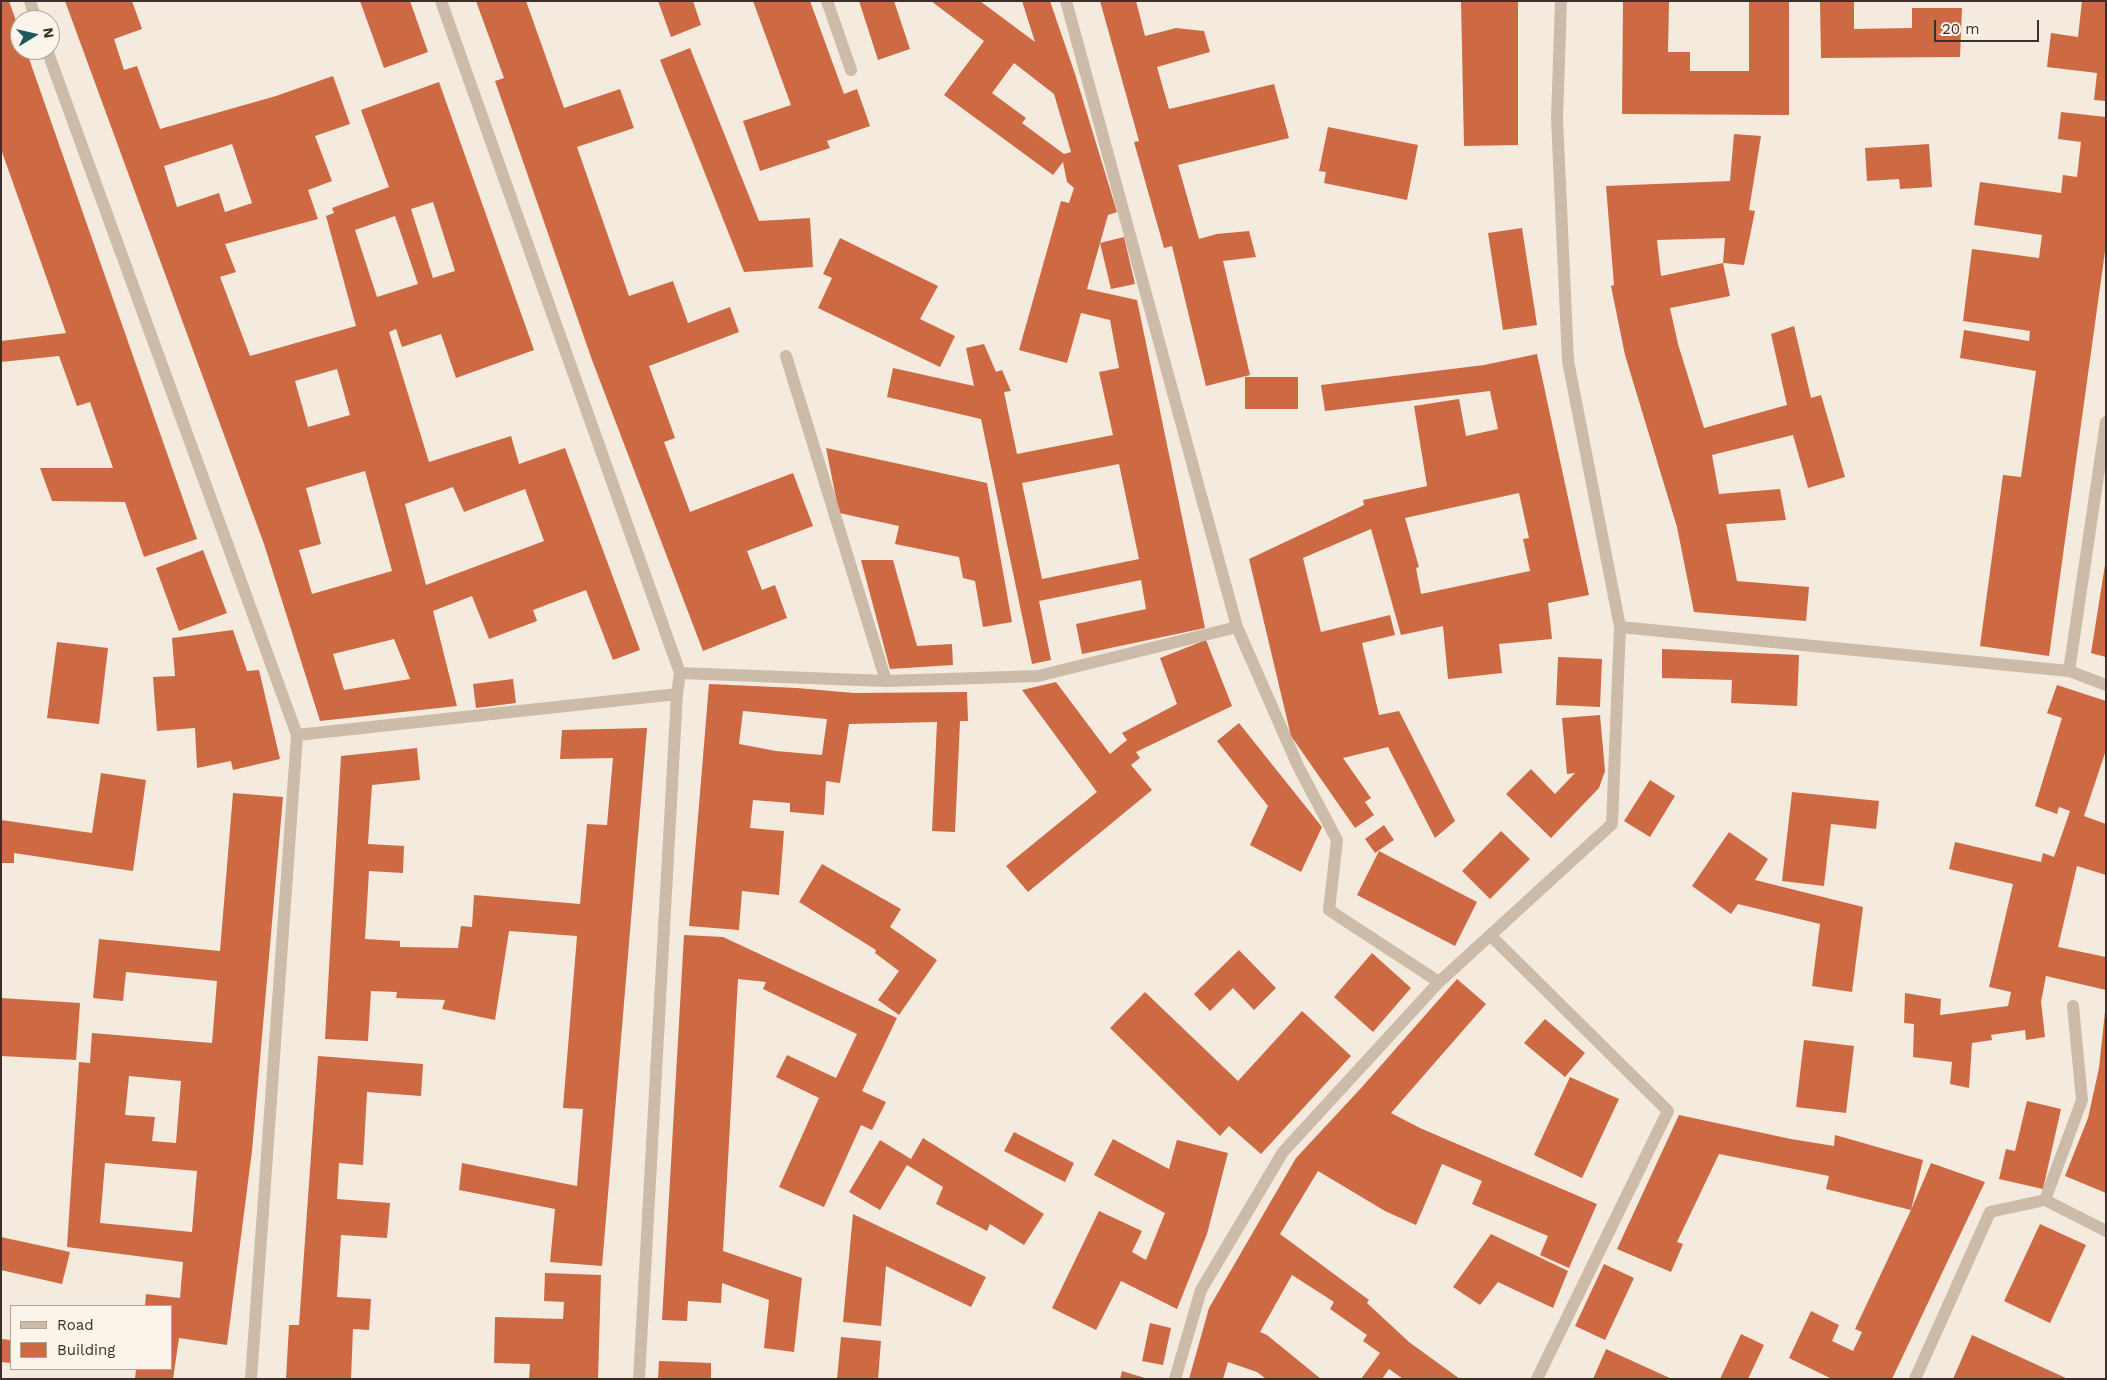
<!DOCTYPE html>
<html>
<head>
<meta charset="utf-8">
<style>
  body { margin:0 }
  #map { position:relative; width:2107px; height:1380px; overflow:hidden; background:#f4ebde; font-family:"Work Sans",sans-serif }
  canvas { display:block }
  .frame { position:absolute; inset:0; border:2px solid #3a2f29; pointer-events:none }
  .legend { position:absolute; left:10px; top:1305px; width:162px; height:65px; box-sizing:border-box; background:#fbf4eb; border:1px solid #aea59d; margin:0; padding:6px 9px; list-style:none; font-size:15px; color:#3a2f29 }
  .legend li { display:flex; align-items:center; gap:10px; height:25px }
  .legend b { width:25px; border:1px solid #aea59d }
  .north { position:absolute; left:10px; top:10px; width:50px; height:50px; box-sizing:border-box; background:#fbf4eb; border:1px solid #aea59d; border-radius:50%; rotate:81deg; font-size:14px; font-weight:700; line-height:20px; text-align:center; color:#3a2f29 }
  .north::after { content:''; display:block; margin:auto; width:18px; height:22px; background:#1c585f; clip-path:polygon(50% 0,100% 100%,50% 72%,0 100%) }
  .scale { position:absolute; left:1934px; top:20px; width:105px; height:22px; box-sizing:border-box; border:2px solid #3a2f29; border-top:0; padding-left:6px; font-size:15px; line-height:18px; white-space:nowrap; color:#3a2f29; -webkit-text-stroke:4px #fbf4eb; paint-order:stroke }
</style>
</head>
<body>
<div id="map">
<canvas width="2107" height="1380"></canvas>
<div class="frame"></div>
<ul class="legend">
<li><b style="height:6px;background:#cdbba9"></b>Road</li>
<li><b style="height:14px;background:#cd6a44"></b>Building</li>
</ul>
<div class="north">N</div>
<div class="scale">20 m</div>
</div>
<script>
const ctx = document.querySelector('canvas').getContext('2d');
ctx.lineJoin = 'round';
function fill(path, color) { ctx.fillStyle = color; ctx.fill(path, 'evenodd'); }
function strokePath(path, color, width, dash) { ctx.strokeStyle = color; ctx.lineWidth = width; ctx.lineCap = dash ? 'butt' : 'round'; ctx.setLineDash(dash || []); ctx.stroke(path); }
const building = new Path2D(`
  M1,1H9L20,32V50H26L197,539L144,557L125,502L52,501L40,468H113L90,402L77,406L59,356L1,362V341L66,333L1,149Z
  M65,1H132L142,29L114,39L124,70L137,66L160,129L276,96L333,76L350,124L315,136L332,181L308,190L318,219L225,244L236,272L220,277L250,356L356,326L326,216L334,213L332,208L389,187L361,110L439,82L534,350L456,378L441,334L402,347L396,329L389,332L429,462L511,436L519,464L565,448L640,650L613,660L586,590L533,610L537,621L489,639L472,596L433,611L457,706L320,721L264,544ZM232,144L252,203L225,212L219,193L177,207L164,166ZM433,202L455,271L433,278L411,209ZM395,216L418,284L377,297L355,230ZM337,369L350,415L308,427L295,381ZM365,471L392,571L312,594L299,550L321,544L306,488ZM453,487L464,512L525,489L544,541L426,585L405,504ZM394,639L410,679L344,690L333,654Z
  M360,1H410L428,52L384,68Z
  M476,1H526L564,108L620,89L634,128L577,147L629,296L673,281L688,323L730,307L739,332L649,366L675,438L664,442L690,512L793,473L813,526L747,551L762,590L775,585L787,618L703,651L592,360L495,81L504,78Z
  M658,1H693L701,25L671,37Z
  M753,1H810L844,94L857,89L870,126L827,141L830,148L760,171L743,121L791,105Z
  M859,1H894L910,49L878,60Z
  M931,1H980L1035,42L1022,1H1050L1075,74L1117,212L1108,215L1087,289L1137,300L1205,628L1082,654L1076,624L1146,609L1141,580L1039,601L1051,660L1032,664L981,419L887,397L893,368L974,386L966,348L984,344L996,372L1002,370L1011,391L1004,392L1017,454L1113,435L1099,372L1119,368L1110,320L1081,313L1067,363L1019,350L1061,201L1069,203L1074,188L1067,182L1063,162L1053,175L944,95L984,41ZM1014,63L1054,94L1071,152L1064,154L1022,123L1026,118L992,93ZM1119,464L1139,559L1042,579L1022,483Z
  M1100,1H1136L1145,36L1176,28L1204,31L1210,52L1157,67L1169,109L1274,84L1289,138L1178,165L1199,239L1217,234L1249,231L1256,257L1223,261L1250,375L1206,386L1172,246L1164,248L1134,142L1139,141Z
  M1461,1H1518V145L1464,146Z
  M1623,1H1669L1668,52H1690V71H1749V2H1789V115L1622,114Z
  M1820,1H1854V29L1912,28V8H1962L1960,57L1821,58Z
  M2082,1H2106V101L2094,100L2097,73L2047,67L2051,33L2078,37Z
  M690,48L759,221L810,218L813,267L744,272L660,60Z
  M2061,112L2106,117V244L2049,656L1980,646L2003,475L2021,477L2036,371L1960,358L1964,330L2029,341L2030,331L1963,321L1972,249L2039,258L2042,235L1974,225L1980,182L2061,193L2063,175L2077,177L2081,142L2058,139Z
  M1328,127L1418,145L1407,200L1324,183L1326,172L1319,171Z
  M1734,134L1761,136L1749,210L1755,211L1744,265L1723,263L1725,238L1657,240L1661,276L1723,263L1730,296L1670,308L1678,344L1704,428L1787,405L1771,334L1794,326L1811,398L1821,395L1845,477L1808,488L1793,435L1712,455L1719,494L1780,489L1786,520L1726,524L1737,581L1809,587L1806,621L1694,612L1677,527L1625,355L1611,286L1614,285L1606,186L1730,181Z
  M1929,144L1932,187L1900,189L1899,179L1867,181L1865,148Z
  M1522,228L1537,325L1503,330L1488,233Z
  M1124,237L1135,284L1111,289L1100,243Z
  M840,238L938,286L920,319L955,336L940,367L818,308L832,278L823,274Z
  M1537,354L1589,595L1548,603L1552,639L1499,644L1502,673L1448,679L1443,626L1401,635L1371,529L1303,558L1321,632L1390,615L1395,635L1362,643L1379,715L1399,711L1455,821L1435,838L1388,747L1343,758L1371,798L1365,802L1374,815L1355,828L1291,736L1249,559L1364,505L1363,500L1427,486L1414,406L1459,399L1466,436L1498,429L1490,391L1325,411L1321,385L1484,365ZM1519,493L1529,538L1523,539L1530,571L1421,594L1416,568L1419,567L1405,518Z
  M1245,377H1298V409H1245Z
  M826,448L987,483L1012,622L983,627L975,581L963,578L959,557L895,544L899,526L839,513Z
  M203,550L227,613L179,631L156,568Z
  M861,560H893L917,646L952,644L953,665L890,669Z
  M2105,565H2106V657L2091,653Z
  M233,630L247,671L259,670L280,759L233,770L231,761L197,768L195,728L157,731L153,677L175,676L172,638Z
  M1206,640L1232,706L1136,752L1140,758L1131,765L1152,790L1028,892L1006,866L1097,792L1022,690L1056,682L1110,754L1127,740L1122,733L1177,704L1160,658Z
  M57,642L108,648L99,724L47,718Z
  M1662,649L1799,655L1797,706L1731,703L1732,680L1662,678Z
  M1558,657L1602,659L1600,707L1556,705Z
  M513,679L516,703L476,708L473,684Z
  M709,684L797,688L854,693L967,692L968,721H960L955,832L932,831L937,722L849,724L840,783L826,781L824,815L790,812V803L753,800L750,828L784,831L779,895L742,891L739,930L689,926ZM743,711L827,719L822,755L776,751L739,744Z
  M2057,685L2106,701V750L2084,816L2106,824V875L2077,866L2058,947L2106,957V990L2046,976L2041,1002L2045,1037L2026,1040L2025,1030L1991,1035L1992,1040L1972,1043L1969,1088L1950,1084L1952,1062L1913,1057L1914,1024L1904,1023L1905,993L1941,999L1940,1015L2008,1006L2011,992L1989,987L2013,884L1949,869L1955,842L2041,862L2043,853L2054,857L2070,811L2059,807L2057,814L2035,806L2062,718L2047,713Z
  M1600,715L1605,771L1599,788L1551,838L1506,794L1531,769L1555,794L1575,773L1567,774L1562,718Z
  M1239,723L1322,827L1301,872L1250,845L1268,806L1217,741Z
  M647,728L602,1266L550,1262L555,1209L459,1190L462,1163L577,1186L583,1109L563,1108L577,936L509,931L495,1020L442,1009L445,1000L396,998L397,992L371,991L368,1041L325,1039L341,756L417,748L420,780L372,785L368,844L404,846L403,873L369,871L365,939L400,941V947L458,948L461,926L472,927L474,895L580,904L587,824L607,825L613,758L560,759L562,730Z
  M101,773L146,780L133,871L14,853V863H1V820L92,833Z
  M1650,780L1675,796L1650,837L1624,821Z
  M1792,792L1879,801L1876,829L1831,824L1824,886L1782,881Z
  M233,793L283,797L252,1151L227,1345L179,1338L173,1379H135L136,1369H171V1306H145L146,1294L180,1298L183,1262L67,1247L79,1062L90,1063L92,1033L212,1043L217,981L126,972L123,1001L93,998L99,939L220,951ZM129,1076L181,1081L176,1143L152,1141L155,1117L125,1115ZM105,1163L197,1171L192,1232L100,1223Z
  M1384,825L1394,840L1375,853L1365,839Z
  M1501,831L1530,859L1490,899L1462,871Z
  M1729,832L1768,859L1755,880L1863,907L1852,992L1812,986L1820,924L1738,904L1731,914L1692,886Z
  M1379,851L1477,902L1455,946L1357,895Z
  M822,864L901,909L890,927L937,960L899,1015L878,1000L899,971L875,953L876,950L799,902Z
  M684,935L723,937L897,1018L862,1091L886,1102L872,1130L861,1125L824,1207L779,1187L819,1098L776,1077L787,1055L836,1078L857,1034L763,989L766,982L738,979L723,1251L802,1278L794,1352L764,1348L769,1300L722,1283L721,1303L688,1301L687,1321L662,1320Z
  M1239,950L1276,988L1254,1010L1233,988L1210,1011L1194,994Z
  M1372,953L1411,988L1373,1032L1334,997Z
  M1457,979L1486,1004L1391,1113L1420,1128L1597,1204L1569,1268L1540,1255L1548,1236L1472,1204L1482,1181L1442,1164L1416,1225L1385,1211L1318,1171L1280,1234L1369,1300L1367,1303L1409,1342L1460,1379H1403L1389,1369L1382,1379H1361L1380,1353L1363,1341L1367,1335L1330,1309L1334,1302L1292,1275L1260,1332L1267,1335L1321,1379H1266L1257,1372L1228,1362L1223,1379H1189L1209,1308L1296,1158L1362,1087Z
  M1145,992L1238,1081L1302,1011L1351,1056L1261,1154L1229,1126L1220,1136L1110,1028Z
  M1,998L80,1003L76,1060L1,1056Z
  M2106,1002V1193L2065,1176L2088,1118L2099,1068Z
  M1545,1019L1585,1053L1565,1077L1524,1043Z
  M1804,1040L1854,1046L1846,1113L1796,1107Z
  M318,1056L423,1064L421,1096L367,1092L363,1165L339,1163L337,1199L390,1203L387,1238L341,1235L337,1297L371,1299L369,1330L353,1329L351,1379H286L289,1325H299Z
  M1570,1077L1619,1099L1582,1178L1534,1155Z
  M2027,1101L2061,1109L2043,1189L1999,1179L2006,1149L2015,1151Z
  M1679,1115L1791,1139L1834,1146L1835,1135L1923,1160L1911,1210L1931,1163L1985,1182L1892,1379H1832L1789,1358L1811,1311L1839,1325L1832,1341L1853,1351L1862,1332L1855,1329L1911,1210L1826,1189L1829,1176L1719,1154L1677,1242L1683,1244L1671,1272L1617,1249Z
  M1014,1132L1074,1163L1065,1182L1004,1151Z
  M923,1138L1044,1214L1024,1245L990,1224L987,1231L936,1204L943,1187L907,1165L880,1210L849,1192L880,1140L911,1159Z
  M1113,1139L1169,1169L1177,1140L1228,1153L1207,1234L1177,1309L1121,1281L1096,1330L1052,1308L1099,1211L1142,1231L1132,1252L1146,1260L1165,1213L1094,1175Z
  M853,1214L986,1277L971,1307L886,1266L881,1326L843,1322Z
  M2040,1224L2086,1245L2050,1323L2004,1301Z
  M1491,1234L1568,1271L1553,1308L1498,1282L1480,1305L1453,1287Z
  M1,1237L70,1252L62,1284L1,1270Z
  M1604,1264L1634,1278L1605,1340L1575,1326Z
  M545,1273L601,1275L598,1379H529L530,1364L494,1363L495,1317L563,1319L564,1302L544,1301Z
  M1150,1323L1171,1328L1163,1365L1142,1361Z
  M1741,1334L1764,1345L1748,1379H1720Z
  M1972,1335L2068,1379H1953Z
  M841,1337L881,1341L878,1379H837Z
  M1,1339L11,1340V1363L1,1362Z
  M1606,1349L1672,1379H1593Z
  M659,1361L711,1363V1379H658Z
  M1122,1371L1145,1378V1379H1120Z`);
const minor = new Path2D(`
  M30,1L36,20
  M441,1L680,673L677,694L639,1379
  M827,1L851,70
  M1066,1L1237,627L1298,766L1337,840L1329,910L1439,982
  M47,50L297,735L251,1379
  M786,356L886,681
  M1620,627L2069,671L2106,685
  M2069,671L2106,422
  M680,673L886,681L1038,676L1237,627
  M297,735L677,694
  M1491,936L1668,1111L1537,1379
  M2045,1200L2082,1100L2073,1006
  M1175,1379L1201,1290L1283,1152L1439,982L1612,824L1620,627L1568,361L1557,118L1561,1
  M1915,1379L1990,1212L2045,1200L2106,1231`);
fill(building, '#cd6a44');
strokePath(minor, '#cdbba9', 12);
</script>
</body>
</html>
